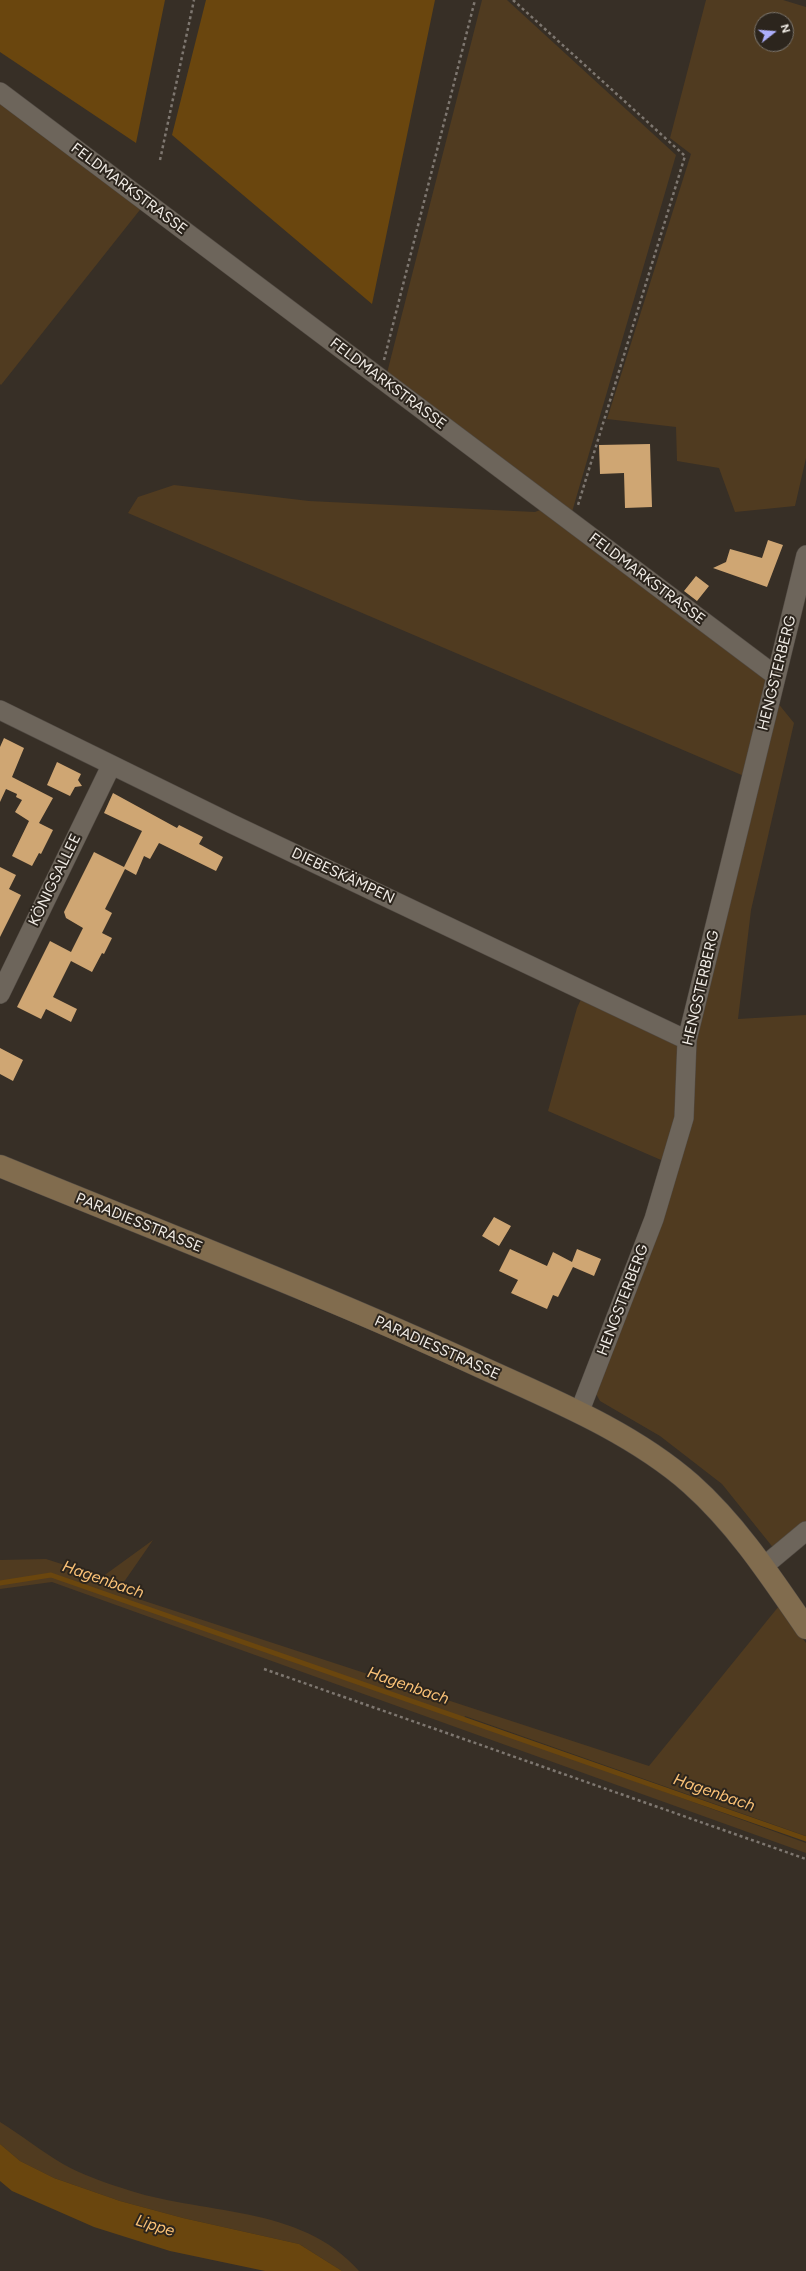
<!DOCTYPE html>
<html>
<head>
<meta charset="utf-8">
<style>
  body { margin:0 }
  #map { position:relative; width:806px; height:2271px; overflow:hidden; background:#372f26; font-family:Figtree,sans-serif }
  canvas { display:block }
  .north { position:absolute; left:754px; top:12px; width:40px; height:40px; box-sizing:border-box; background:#2c251d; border:1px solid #7b756d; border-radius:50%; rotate:73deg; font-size:11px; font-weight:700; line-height:16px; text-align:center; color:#f1ece6 }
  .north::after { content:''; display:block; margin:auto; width:14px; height:18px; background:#adaffb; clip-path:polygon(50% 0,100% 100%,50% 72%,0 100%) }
</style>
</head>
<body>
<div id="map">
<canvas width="806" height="2271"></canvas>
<div class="north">N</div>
</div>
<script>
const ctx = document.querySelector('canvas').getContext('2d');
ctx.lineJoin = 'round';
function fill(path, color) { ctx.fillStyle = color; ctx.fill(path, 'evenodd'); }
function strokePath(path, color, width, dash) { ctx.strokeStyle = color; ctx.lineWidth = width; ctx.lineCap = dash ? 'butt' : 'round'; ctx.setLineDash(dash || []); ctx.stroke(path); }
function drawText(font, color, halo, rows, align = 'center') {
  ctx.font = font + ' Figtree,sans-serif'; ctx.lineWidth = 4; ctx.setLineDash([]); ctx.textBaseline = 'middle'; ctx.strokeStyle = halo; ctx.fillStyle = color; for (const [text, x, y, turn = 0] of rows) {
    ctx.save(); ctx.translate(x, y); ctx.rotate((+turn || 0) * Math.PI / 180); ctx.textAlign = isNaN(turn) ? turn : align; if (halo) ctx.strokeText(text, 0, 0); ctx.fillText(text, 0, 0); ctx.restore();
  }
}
const green = new Path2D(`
  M482,0H507L676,155L572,512L386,377Z
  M706,0H783L806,7V458L795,506L735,512L719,468L677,461L676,427L607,419L691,154L670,138ZM762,20H786V44H762Z
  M0,100L143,206L1,385L0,384Z
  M174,485L309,501L535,512L540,510L768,680L744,776L128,513L138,497Z
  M777,702L794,723L751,910L738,1019L806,1015V1524L775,1550L722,1484L660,1436L600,1401L595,1392L658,1221L695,1036Z
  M583,995L684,1041L682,1117L668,1163L548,1111L577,1008Z
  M153,1540L117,1592L649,1766L779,1606L806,1643V1836L465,1716L464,1719L806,1843V1853L52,1582L0,1589V1560L46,1559L102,1577Z
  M0,2122C21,2135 41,2151 63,2164C81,2174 103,2182 122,2188C201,2216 300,2203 359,2271H342L299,2244L183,2218L120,2201L54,2178L20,2161L0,2144Z`);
const water = new Path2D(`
  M0,0H165L136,143L0,52Z
  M206,0H435L372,304L172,135Z
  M0,2144L20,2161L54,2178L120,2201L183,2218L299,2244L342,2271H265L170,2251L94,2227L12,2191L0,2181Z`);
const stream = new Path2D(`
  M0,1583L51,1575L806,1839`);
const building = new Path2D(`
  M650,444L652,507L625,508L624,473L600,474L599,445Z
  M768,540L783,545L767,587L713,568L726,562L730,549L762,558Z
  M696,576L709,586L697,601L684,591Z
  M4,738L24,748L12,777L53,798L39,823L53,830L41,854L39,853L32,866L12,856L29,821L15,812L22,800L16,797L17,794L6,789L0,802V747Z
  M57,762L81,774L78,780L82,786L75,787L70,796L47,785Z
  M113,793L177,828L179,825L203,837L199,844L223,857L216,871L159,843L150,859L144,856L136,875L125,869L105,909L112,913L102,933L112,938L104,954L102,953L92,972L71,961L53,997L77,1009L71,1022L46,1009L41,1019L17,1007L50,941L71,952L83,928L66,918L64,912L94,852L124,867L142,831L104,813Z
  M0,867L16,875L9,889L21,895L0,937Z
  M0,1048L23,1060L13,1081L0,1074Z
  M494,1217L511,1226L499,1246L482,1236Z
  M510,1249L547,1266L553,1252L572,1262L577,1249L601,1259L594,1276L573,1267L558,1297L553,1295L547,1309L511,1293L518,1280L499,1271Z`);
const path = new Path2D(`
  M513,0L685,156L578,505
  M160,160L194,0
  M384,360L475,0
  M264,1669L806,1859`);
const street = new Path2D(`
  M0,92L776,676
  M0,710L232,824L687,1040
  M0,994L111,766
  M579,1413L654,1219L684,1118L687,1040L806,555
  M764,1566L806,1531`);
const secondary = new Path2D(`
  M0,1166C161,1232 325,1295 483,1368C553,1400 632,1432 691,1484C737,1525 771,1577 806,1628`);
const streetNames = [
  ["FELDMARKSTRASSE",129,189,37],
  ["FELDMARKSTRASSE",388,384,37],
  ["FELDMARKSTRASSE",647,579,37],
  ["HENGSTERBERG",777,673,-76],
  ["DIEBESKÄMPEN",343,876,25],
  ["KÖNIGSALLEE",55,880,-64],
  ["HENGSTERBERG",701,988,-77],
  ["PARADIESSTRASSE",139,1223,22],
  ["HENGSTERBERG",623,1300,-69],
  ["PARADIESSTRASSE",437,1348,24]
];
const waterNames = [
  ["Hagenbach",103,1580,19],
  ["Hagenbach",408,1686,19],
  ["Hagenbach",714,1793,19],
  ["Lippe",155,2226,17]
];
fill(green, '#503b20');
fill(water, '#6a460e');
strokePath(stream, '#6a460e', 5);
fill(building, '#cfa673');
strokePath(street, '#514a43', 20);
strokePath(secondary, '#514a43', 23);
strokePath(path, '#7e7770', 2.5, [3, 3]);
strokePath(street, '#6d655b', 19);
strokePath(secondary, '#816c4e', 22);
drawText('15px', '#f1ece6', '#2c251d', streetNames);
drawText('italic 16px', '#fbc277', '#2c251d', waterNames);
</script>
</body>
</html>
